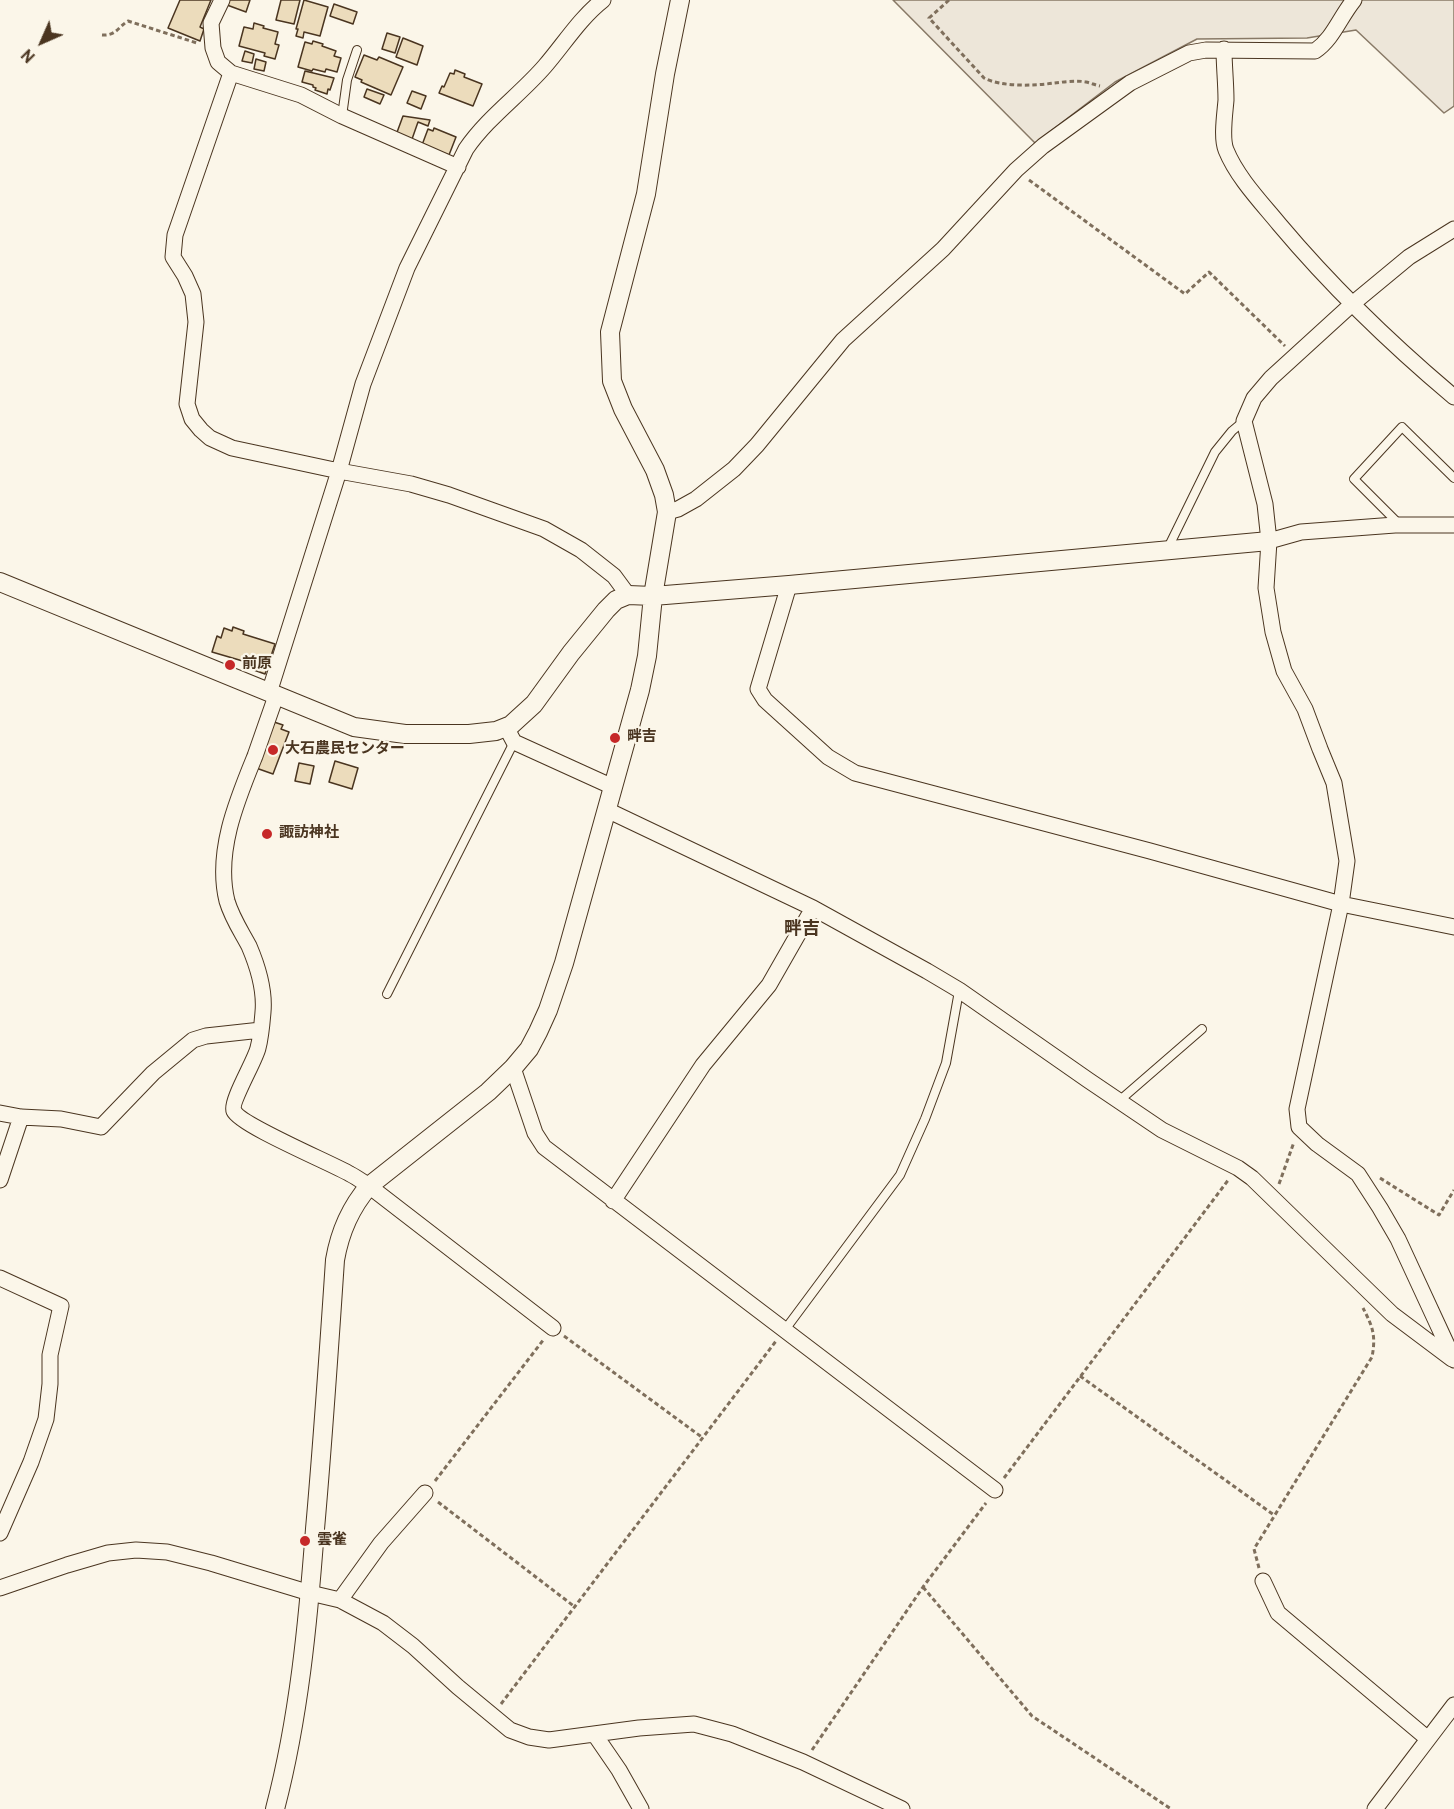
<!DOCTYPE html>
<html>
<head>
<meta charset="utf-8">
<style>
  body { margin:0 }
  #map { position:relative; width:1454px; height:1809px; overflow:hidden; background:#fbf6e9; font-family:Overpass,sans-serif }
  canvas { display:block }
  .north { position:absolute; left:12px; top:12px; width:60px; height:60px; -webkit-text-stroke:4px #fbf6e9; paint-order:stroke; rotate:225deg; font-size:16px; font-weight:700; line-height:24px; text-align:center; color:#4a3520 }
  .north::after { content:''; display:block; margin:auto; width:21px; height:27px; background:#4a3520; clip-path:polygon(50% 0,100% 100%,50% 72%,0 100%) }
</style>
</head>
<body>
<div id="map">
<canvas width="1454" height="1809"></canvas>
<div class="north">N</div>
</div>
<script>
const ctx = document.querySelector('canvas').getContext('2d');
ctx.lineJoin = 'round';
function fill(path, color) { ctx.fillStyle = color; ctx.fill(path, 'evenodd'); }
function strokePath(path, color, width, dash) { ctx.strokeStyle = color; ctx.lineWidth = width; ctx.lineCap = dash ? 'butt' : 'round'; ctx.setLineDash(dash || []); ctx.stroke(path); }
function drawText(font, color, halo, rows, align = 'center') {
  ctx.font = font + ' Overpass,"Noto Sans JP",sans-serif'; ctx.lineWidth = 4.5; ctx.setLineDash([]); ctx.textBaseline = 'middle'; ctx.strokeStyle = halo; ctx.fillStyle = color; for (const [text, x, y, turn = 0] of rows) {
    ctx.save(); ctx.translate(x, y); ctx.rotate((+turn || 0) * Math.PI / 180); ctx.textAlign = isNaN(turn) ? turn : align; if (halo) ctx.strokeText(text, 0, 0); ctx.fillText(text, 0, 0); ctx.restore();
  }
}
const green = new Path2D(`
  M893,0H1454V106L1444,113L1356,30L1307,38L1197,39L1115,82L1035,143Z`);
const building = new Path2D(`
  M180,0H211L200,27L204,29L200,41L168,28Z
  M229,0H250L246,12L227,5Z
  M281,0H300L294,24L276,20Z
  M304,0L328,7L320,36L304,32L303,38L296,36L298,29H296Z
  M334,4L357,12L353,24L330,16Z
  M254,23L264,26L263,28L278,32L275,44L279,45L275,59L264,56L265,53L239,46L244,27L253,29Z
  M387,33L400,37L395,53L382,49Z
  M403,38L423,46L417,65L396,57Z
  M313,41L323,44L322,46L336,51L334,56L341,58L337,72L326,69L325,72L313,69L312,71L298,67L305,42L312,44Z
  M245,51L254,54L252,63L242,61Z
  M364,55L377,60L379,57L403,67L391,95L361,82L362,80L355,77Z
  M256,59L266,62L264,71L254,69Z
  M455,70L465,74L464,77L482,84L473,106L439,93L442,86L444,87L450,73L454,74Z
  M305,71L334,78L330,90L328,89L327,94L315,90L316,88L313,87V85L302,82Z
  M367,89L384,95L380,104L364,97Z
  M412,91L426,96L421,109L407,103Z
  M403,116L430,120L428,126L418,122L411,142L396,135Z
  M434,128L456,137L449,155L422,145L428,129L433,131Z
  M233,627L244,631L243,634L275,644L265,674L251,669L253,664L212,652L217,636L221,638L224,628L232,631Z
  M274,722L283,725L281,729L289,732L273,774L256,768Z
  M335,761L358,768L352,789L329,782Z
  M299,763L314,766L310,784L295,781Z`);
const path = new Path2D(`
  M949,0L929,18L984,78C1001,87 1034,86 1054,83C1064,82 1076,80 1086,82C1091,83 1095,85 1100,86
  M102,35C116,36 118,27 128,21L197,43
  M1029,180L1185,294L1209,272L1285,346
  M1380,1178L1439,1215L1454,1190
  M1279,1184L1294,1142
  M564,1336L703,1438
  M1080,1376L1274,1515
  M1004,1478L1229,1179
  M435,1481L544,1339
  M438,1502L575,1607
  M1259,1568L1254,1549L1372,1357C1376,1336 1373,1327 1363,1308
  M923,1587L1032,1716L1171,1809
  M501,1704L776,1341
  M812,1750L923,1587L986,1503`);
const service = new Path2D(`
  M342,116L347,80L357,50
  M1400,525L1354,479L1402,427L1454,478
  M1167,550L1215,452L1232,431L1244,421
  M387,994L514,742
  M1119,1101L1202,1029
  M784,1331L900,1175L925,1119L946,1063L959,991`);
const minor = new Path2D(`
  M222,0L211,23L213,48L218,62L231,73L301,95L342,116L458,167
  M1224,49C1224,66 1226,83 1226,100C1225,113 1221,138 1226,150C1237,177 1260,201 1279,224C1332,287 1391,344 1454,397
  M231,73L175,235L173,257L185,276L193,294L196,322L187,404L192,419L201,430L210,438L232,448L339,471L411,484L449,495L544,529L581,550L614,576L628,595
  M1454,229L1409,257L1351,305L1271,378L1254,398L1244,421L1265,504L1269,541L1266,588L1273,632L1284,671L1305,709L1320,749L1334,783L1347,861L1341,904L1297,1109L1299,1127L1317,1144L1358,1174L1380,1208L1398,1239L1454,1360
  M667,512L678,509L696,499L734,469L757,445L843,340L943,249L1016,170L1043,146L1130,83L1189,53L1206,50L1315,51C1333,39 1340,17 1354,0
  M1269,541L1301,532L1395,525H1454
  M789,585L758,689L765,700L828,757L855,773L1150,851L1341,904L1454,927
  M269,693L339,471L363,384L407,268L466,149C488,117 520,95 545,66C564,44 580,18 603,0
  M276,696C269,716 262,736 255,756C237,800 215,852 227,901C232,918 241,931 249,946C258,967 265,990 263,1012C262,1024 261,1037 258,1048C255,1061 230,1102 234,1111C240,1125 331,1163 350,1174C356,1177 363,1182 369,1186L553,1328
  M506,727L514,742L613,787
  M607,810L813,908L927,971L959,990L1088,1080L1162,1130L1238,1168L1252,1178L1392,1314L1452,1359
  M513,1068L535,1133L544,1147L995,1490
  M0,1113L21,1117L61,1119L101,1127L153,1073L193,1040L206,1036L261,1030
  M0,1180L21,1117
  M613,1201L703,1065L769,985L813,908
  M0,1278L61,1306L50,1355V1384L46,1419L31,1462L0,1533
  M1263,1581L1278,1613L1428,1739
  M0,1588L67,1565L108,1553L136,1550L167,1552L211,1563L310,1593L340,1600L383,1623L413,1646L458,1687L510,1730L529,1737L549,1740L639,1728L694,1724L732,1734L803,1762L902,1809
  M340,1600L381,1543L425,1493
  M595,1735L619,1770L641,1809
  M1375,1809L1454,1705`);
const tertiary = new Path2D(`
  M0,582L354,727L405,734H469L496,731L511,725L534,704L571,653L606,610L616,600L628,595L653,596L789,585L1269,541
  M275,1809C299,1718 308,1622 315,1529C323,1439 329,1350 335,1260C340,1231 350,1208 369,1186L488,1092L513,1068L529,1049L538,1032L548,1010L564,963L640,690L647,656L653,596L667,512L664,495L655,470L623,409L612,381L610,332L646,194L665,74L680,0`);
const markers = [
  [230,665,6,"#c62828"],
  [615,738,6,"#c62828"],
  [273,750,6,"#c62828"],
  [267,834,6,"#c62828"],
  [305,1541,6,"#c62828"]
];
const poiNames = [
  ["前原",242,665],
  ["畔吉",627,738],
  ["大石農民センター",285,750],
  ["諏訪神社",279,834],
  ["雲雀",317,1541]
];
const quarterNames = [
  ["畔吉",802,930]
];
fill(green, '#ede6d9');
strokePath(green, '#887966', 1.5);
fill(building, '#ecdcbc');
strokePath(building, '#4a3520', 1.5);
strokePath(service, '#4a3520', 10);
strokePath(minor, '#4a3520', 17);
strokePath(tertiary, '#4a3520', 20);
strokePath(path, '#7f6f5c', 3, [4.5, 3]);
strokePath(service, '#fbf6e9', 8);
strokePath(minor, '#fbf6e9', 15);
strokePath(tertiary, '#fbf6e9', 18);
for (const [x, y, r, color] of markers) { const dot = new Path2D(); dot.arc(x, y, r, 0, 2 * Math.PI); ctx.fillStyle = color; ctx.fill(dot); strokePath(dot, '#fbf6e9', 2); }
drawText('bold 15px', '#4a3520', '#fbf6e9', poiNames, 'left');
drawText('bold 18px', '#4a3520', '#fbf6e9', quarterNames);
</script>
</body>
</html>
